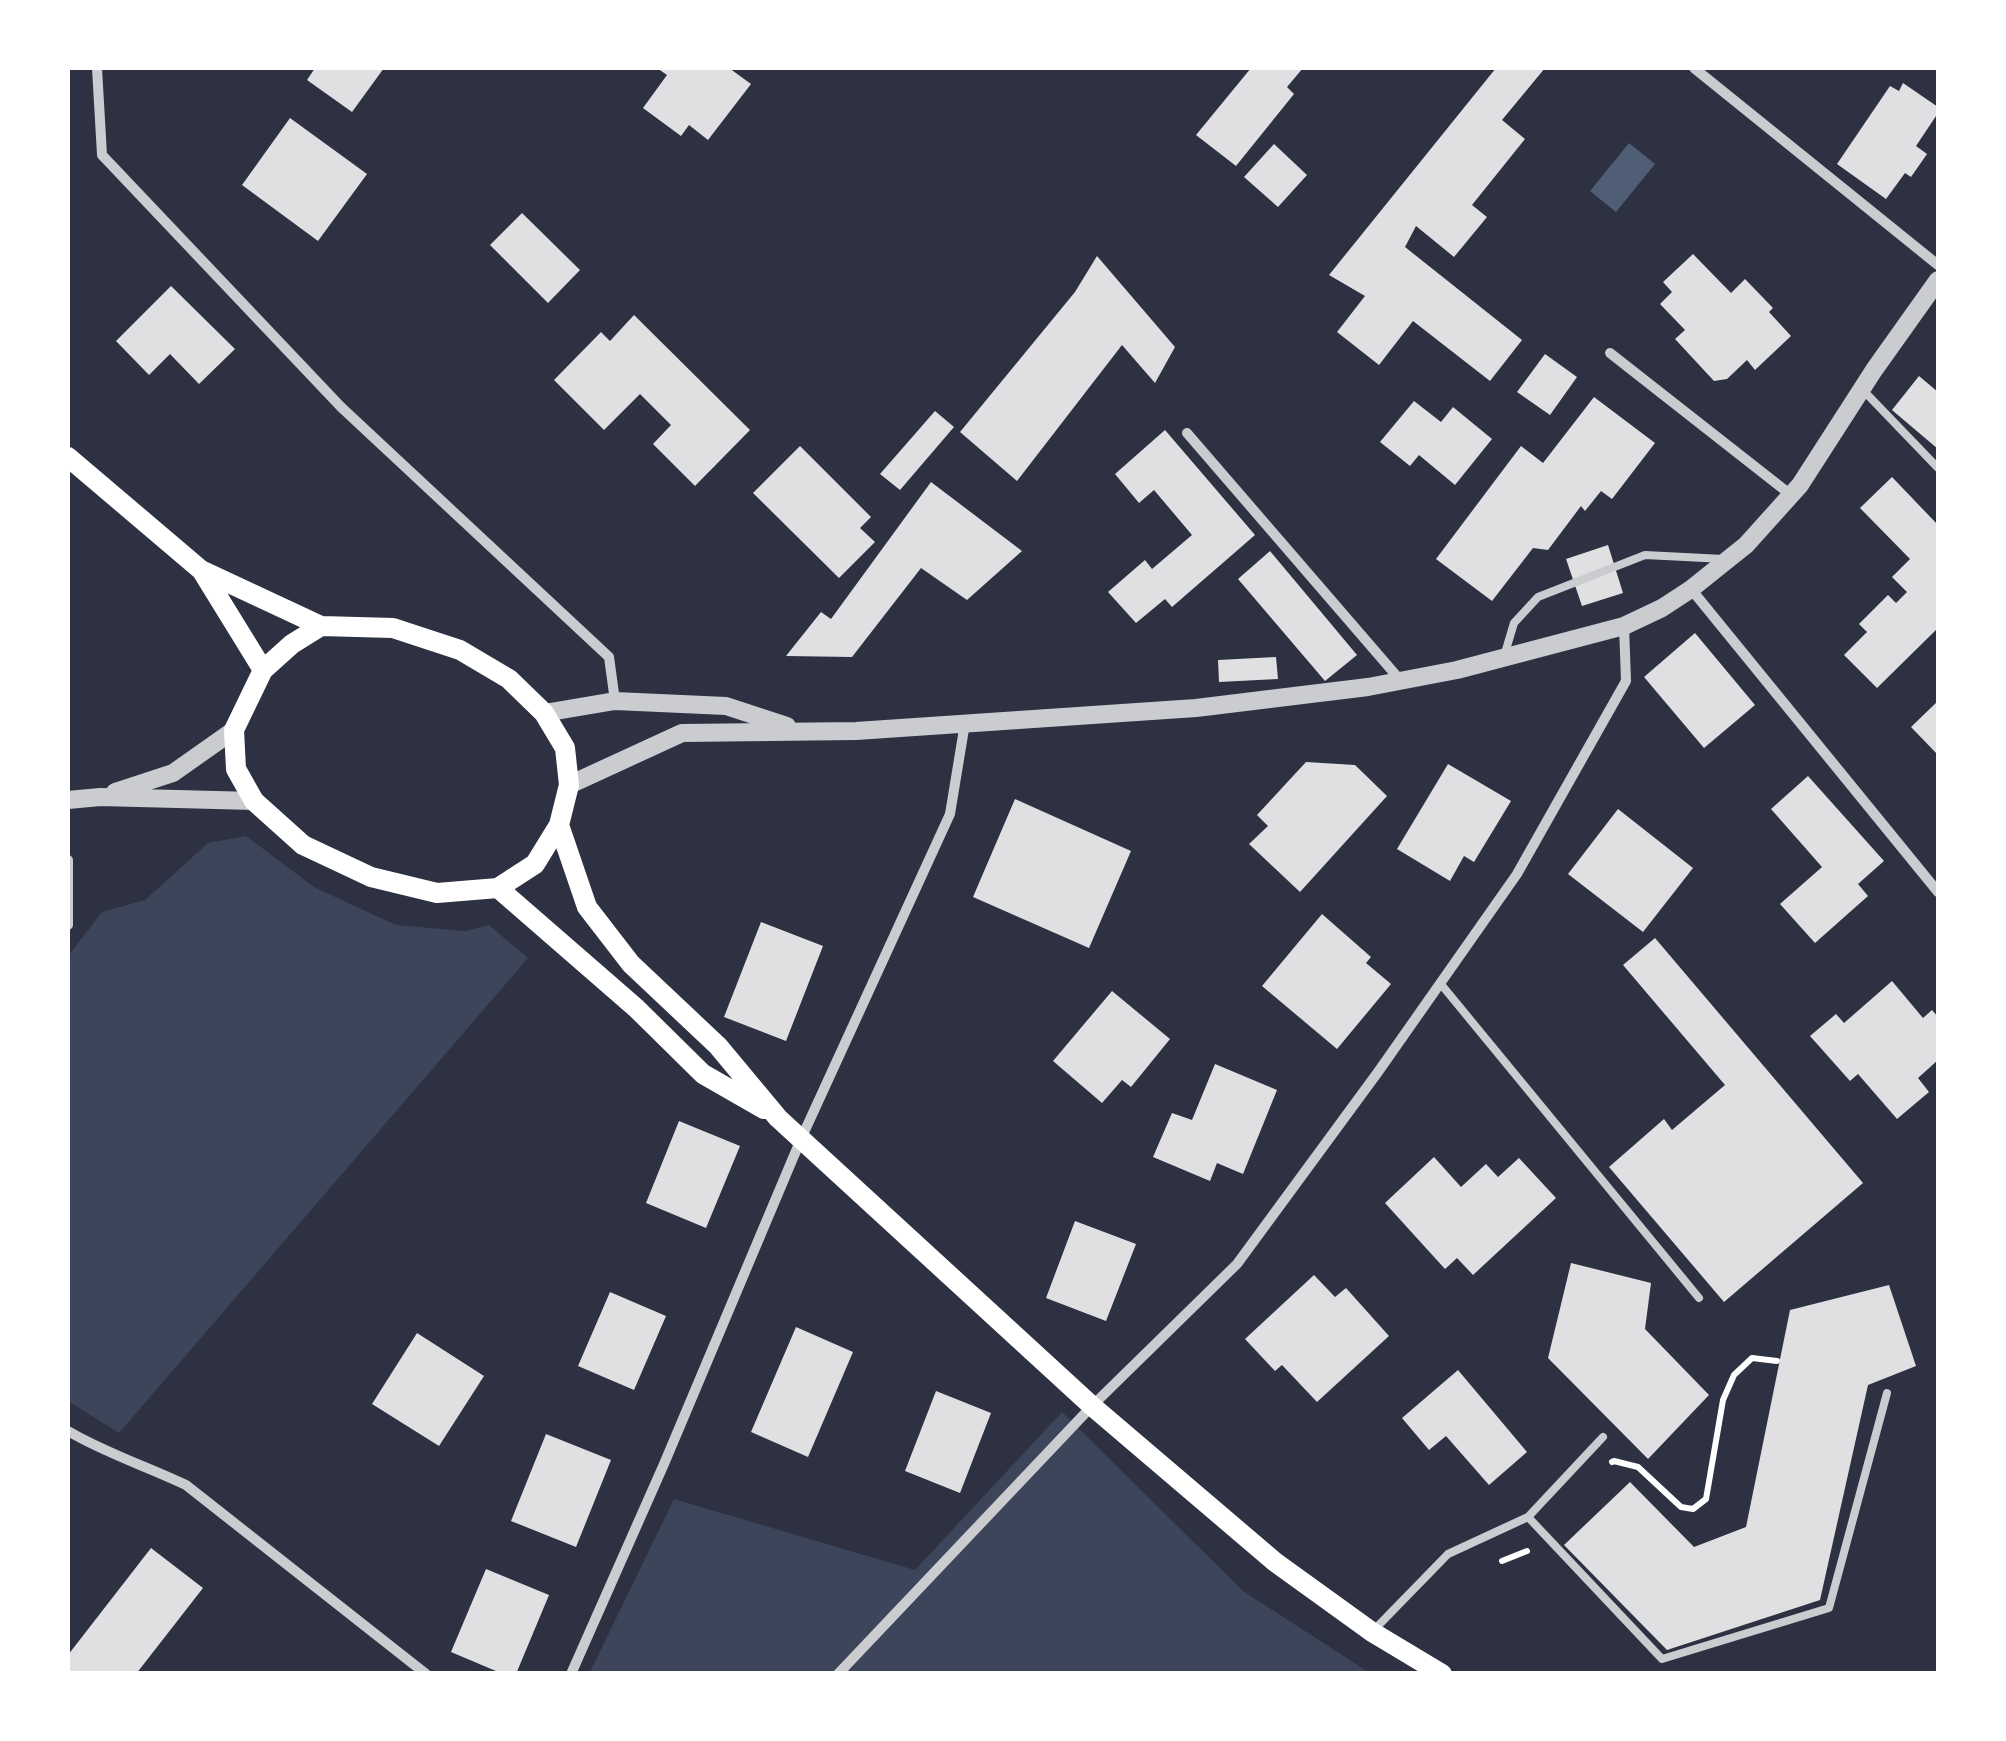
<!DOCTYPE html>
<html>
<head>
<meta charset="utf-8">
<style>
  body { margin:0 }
  #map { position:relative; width:2006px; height:1741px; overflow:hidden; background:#2d3142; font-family:Helvetica,sans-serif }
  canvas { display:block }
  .frame { position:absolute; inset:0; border:70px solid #fff; pointer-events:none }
</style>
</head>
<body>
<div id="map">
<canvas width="2006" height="1741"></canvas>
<div class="frame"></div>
</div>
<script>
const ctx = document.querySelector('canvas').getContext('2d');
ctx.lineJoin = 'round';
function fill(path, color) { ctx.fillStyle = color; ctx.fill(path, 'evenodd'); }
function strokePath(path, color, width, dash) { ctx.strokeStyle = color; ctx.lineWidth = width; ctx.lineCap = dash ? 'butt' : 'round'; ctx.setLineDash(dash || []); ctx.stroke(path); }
const green = new Path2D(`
  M246,836L314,887L396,925L466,931L489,925L528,958L119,1433L68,1401V956L102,912L145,900L208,843Z
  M1062,1412L1243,1591L1370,1673L589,1674L674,1499L915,1570Z`);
const water = new Path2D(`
  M1629,143L1655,164L1616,212L1590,191Z`);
const building = new Path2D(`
  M315,68H384L352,112L307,80Z
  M657,68H729L751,84L708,140L689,125L681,136L643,108L667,75Z
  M1251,68H1303L1287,87L1294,94L1236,166L1196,135Z
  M1496,68H1545L1502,120L1525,139L1472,205L1487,217L1454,257L1416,226L1405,247L1522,340L1490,381L1413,321L1379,365L1337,332L1365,296L1329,275Z
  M1903,83L1938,107V113L1916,146L1927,154L1911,177L1905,173L1886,199L1837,164L1890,86L1899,91Z
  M290,118L367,174L318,241L242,185Z
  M1274,144L1307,175L1278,207L1244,177Z
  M522,213L580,270L548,303L490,245Z
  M1693,254L1731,293L1745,279L1773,308L1769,312L1791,336L1755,370L1747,360L1727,379L1714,381L1675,339L1685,330L1660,304L1672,292L1663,282Z
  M1097,256L1175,347L1155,383L1122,345L1017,481L960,432L1075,292Z
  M171,286L235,349L199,384L170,354L149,375L116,341Z
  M634,315L750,430L695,486L653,444L671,425L640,394L604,430L554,380L601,332L610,341Z
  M1545,354L1577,377L1550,415L1517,392Z
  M1919,376L1938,392V449L1892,410Z
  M1594,397L1655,443L1612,499L1601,491L1585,511L1581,506L1548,550L1533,548L1492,601L1436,559L1521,446L1543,463Z
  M1414,401L1441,422L1453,407L1492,439L1455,485L1419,455L1410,466L1380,442Z
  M935,411L954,427L900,490L880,474Z
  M1165,430L1255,535L1172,607L1165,599L1136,623L1108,592L1145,560L1152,569L1192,535L1154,490L1139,503L1115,474Z
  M800,446L871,517L860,528L875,542L839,578L753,493Z
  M1892,477L1938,525V604L1936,606L1938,609V628L1877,688L1844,655L1867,632L1859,624L1888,595L1896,603L1907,592L1892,577L1910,559L1860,508Z
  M931,482L1022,551L967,600L921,568L852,657L786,656L821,612L831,619Z
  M1608,545L1623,593L1582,606L1566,559Z
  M1270,551L1357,655L1325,681L1238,579Z
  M1695,633L1755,705L1704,748L1644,677Z
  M1276,657L1278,679L1219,682L1218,660Z
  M1938,701V755L1911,727Z
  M1306,762L1355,765L1387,796L1300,892L1249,844L1268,826L1257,815Z
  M1448,764L1511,801L1474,862L1464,856L1450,881L1397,849Z
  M1808,776L1884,861L1858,884L1868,896L1815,943L1780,904L1822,867L1771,809Z
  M1015,799L1131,851L1089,948L973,897Z
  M1618,809L1693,868L1643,932L1568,874Z
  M1322,914L1371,957L1366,963L1391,984L1337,1049L1262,986Z
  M761,922L823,946L786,1041L724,1017Z
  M1655,938L1863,1183L1724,1302L1609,1167L1664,1119L1672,1130L1725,1085L1623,965Z
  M1892,981L1923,1018L1932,1010L1938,1017V1060L1918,1078L1929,1092L1897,1119L1858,1074L1850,1081L1810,1036L1836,1014L1844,1023Z
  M1112,991L1170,1039L1131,1087L1122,1080L1102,1103L1053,1061Z
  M1215,1064L1277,1090L1243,1174L1217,1163L1210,1181L1153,1157L1172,1113L1192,1120Z
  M679,1121L740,1146L706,1228L646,1203Z
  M1434,1157L1461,1187L1486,1164L1498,1177L1519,1158L1556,1198L1473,1275L1457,1258L1445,1269L1385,1203Z
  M1075,1221L1136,1244L1106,1321L1046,1298Z
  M1571,1263L1651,1283L1645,1329L1709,1395L1648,1459L1548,1358Z
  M1314,1275L1335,1297L1346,1288L1389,1336L1317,1402L1282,1365L1275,1371L1245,1339Z
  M1889,1285L1916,1366L1868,1385L1820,1600L1667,1650L1564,1545L1630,1482L1694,1547L1746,1527L1790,1310Z
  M610,1292L666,1316L634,1390L578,1366Z
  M796,1327L853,1352L808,1457L751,1432Z
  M417,1333L484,1376L439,1446L372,1404Z
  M1458,1370L1527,1452L1489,1485L1446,1436L1429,1450L1402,1418Z
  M936,1391L991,1413L960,1493L905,1471Z
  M546,1434L611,1460L576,1547L511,1521Z
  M151,1548L203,1588L136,1674H68V1655Z
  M486,1569L549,1595L516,1674H503L451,1652Z`);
const path = new Path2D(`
  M1612,1462L1614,1461L1638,1467L1681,1507L1693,1509L1706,1499L1723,1400L1734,1375L1752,1358L1777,1361
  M1502,1561L1527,1551`);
const service = new Path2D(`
  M1861,388L1938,468
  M1505,653L1514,623L1538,597L1645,555L1724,559
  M1440,983L1699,1298
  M1528,1517L1603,1437
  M1372,1632L1448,1554L1528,1517L1662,1659L1829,1608L1887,1393`);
const minor = new Path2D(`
  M97,68L102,155L341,407L609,657L615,701
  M1694,68L1938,265
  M1610,353L1791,495
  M1187,433L1401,681
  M1691,589L1938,892
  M68,860V925
  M68,1431C105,1453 146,1466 186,1485L426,1674
  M571,1674L664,1464L801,1139L950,814L965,723
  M838,1674L1092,1406L1237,1264L1378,1072L1517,874L1626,681L1624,626`);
const tertiary = new Path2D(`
  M544,713L615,701L726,706L787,726
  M569,785L682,733L856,731L1196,708L1368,687L1457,670L1624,626L1662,608L1691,589L1746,545L1800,485L1874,370L1938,280
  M115,792L173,773L234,730
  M68,800L100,797L254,801`);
const secondary = new Path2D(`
  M68,457L201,570L321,626
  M202,571L263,670
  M321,626L393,628L460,650L509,679L544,713L565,748L569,785L559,825L535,864L498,888L437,893L371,877L303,845L254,801L236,769L234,730L263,670L292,644Z
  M559,825L587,907L631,964L718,1046L778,1118L1092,1406L1275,1562L1372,1632L1442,1674
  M498,888L636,1008L703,1074L764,1109`);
fill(green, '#3c4559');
fill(water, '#4f5d75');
fill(building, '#e0e0e3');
strokePath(path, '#fff', 6);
strokePath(service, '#caccd0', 8);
strokePath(minor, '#caccd0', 10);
strokePath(tertiary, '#caccd0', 18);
strokePath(secondary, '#fff', 20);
</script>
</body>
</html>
